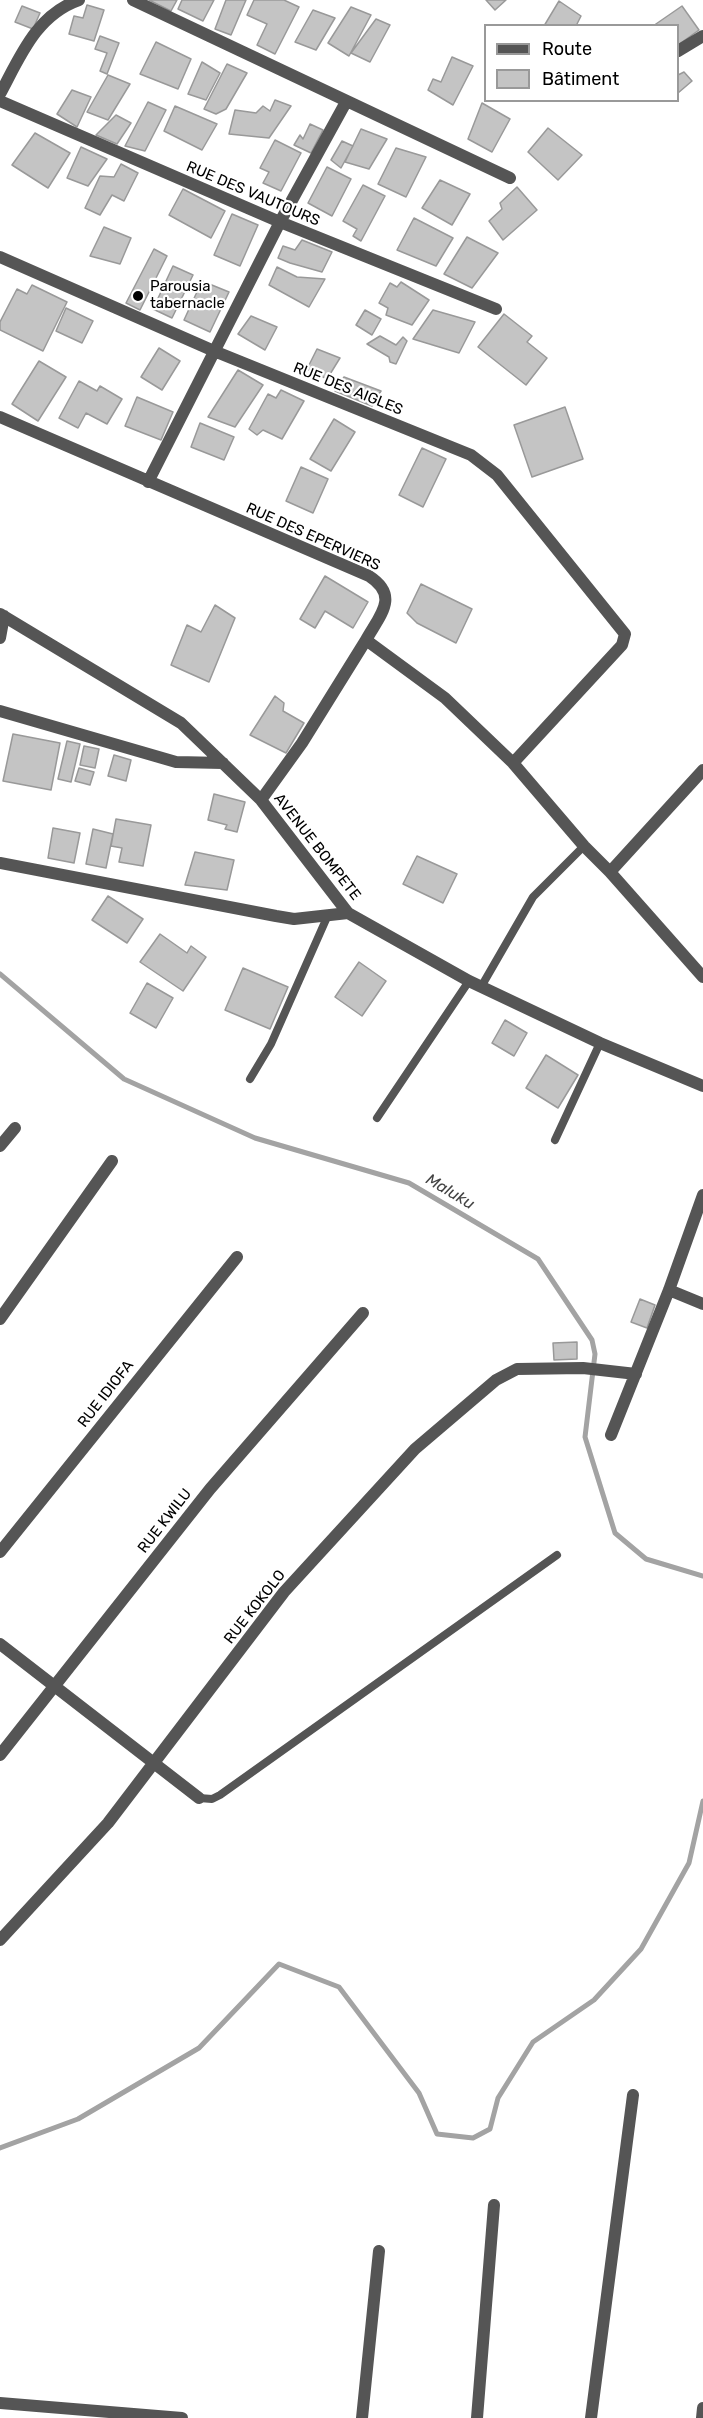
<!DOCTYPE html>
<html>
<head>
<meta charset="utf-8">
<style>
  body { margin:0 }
  #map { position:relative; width:703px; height:2418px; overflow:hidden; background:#fff; font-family:Rubik,sans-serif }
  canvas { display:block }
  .legend { position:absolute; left:484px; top:24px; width:195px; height:78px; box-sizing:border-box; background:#fff; border:2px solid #999; margin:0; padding:8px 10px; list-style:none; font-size:18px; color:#000 }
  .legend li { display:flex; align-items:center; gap:12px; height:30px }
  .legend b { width:30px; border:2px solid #999 }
</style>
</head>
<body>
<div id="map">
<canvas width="703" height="2418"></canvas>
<ul class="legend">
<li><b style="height:8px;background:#555"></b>Route</li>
<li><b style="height:16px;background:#c4c4c4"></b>Bâtiment</li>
</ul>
</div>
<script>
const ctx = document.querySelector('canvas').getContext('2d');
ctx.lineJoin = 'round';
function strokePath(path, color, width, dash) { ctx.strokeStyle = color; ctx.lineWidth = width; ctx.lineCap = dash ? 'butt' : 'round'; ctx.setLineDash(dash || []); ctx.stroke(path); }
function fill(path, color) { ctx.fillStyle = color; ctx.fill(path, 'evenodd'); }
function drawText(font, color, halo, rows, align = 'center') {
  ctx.font = font + ' Rubik,sans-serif'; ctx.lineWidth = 4.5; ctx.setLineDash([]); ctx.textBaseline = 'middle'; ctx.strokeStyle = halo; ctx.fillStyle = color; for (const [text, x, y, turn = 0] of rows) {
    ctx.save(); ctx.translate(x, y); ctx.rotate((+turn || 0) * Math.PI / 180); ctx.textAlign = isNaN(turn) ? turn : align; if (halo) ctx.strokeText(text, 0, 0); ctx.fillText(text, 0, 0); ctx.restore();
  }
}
const stream = new Path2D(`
  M0,974L124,1079L255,1138L409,1183L538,1259L592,1340L595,1354L585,1437L615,1533L646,1559L703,1576
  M0,2148L78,2119L199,2048L279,1964L339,1987L419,2093L437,2134L473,2138L490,2129L498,2098L533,2042L594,2000L641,1949L689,1863L703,1801`);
const building = new Path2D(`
  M149,0H177L171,11Z
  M182,0H214L203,21L178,9Z
  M226,0H246L231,35L215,29Z
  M254,0H284L299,7L275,54L257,45L267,24L247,15Z
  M486,0H506L495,10Z
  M559,1L581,16L576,26H544Z
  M87,5L104,10L94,41L69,34L74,16L83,18Z
  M22,6L40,13L33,29L15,22Z
  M682,6L699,30L678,45V26H653Z
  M351,7L371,15L349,56L328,43Z
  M313,10L335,18L316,50L295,42Z
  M376,19L390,25L370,62L351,53Z
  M100,36L119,43L107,74L100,71L107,53L95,49Z
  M156,42L191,59L178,89L140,74Z
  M452,57L473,66L453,105L428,90L433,79L441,82Z
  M202,62L220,73L206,100L188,94Z
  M227,64L247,73L226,109L216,114L204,109Z
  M684,72L692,81L678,93V75Z
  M108,75L130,84L108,120L87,112Z
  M72,90L91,97L77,127L57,114Z
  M275,100L291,106L269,138L229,134L235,110L256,113L263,106L270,111Z
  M148,102L166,110L145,151L125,146Z
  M482,103L510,119L492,152L468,139Z
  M175,106L217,124L202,150L164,131Z
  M116,115L131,123L117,144L96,135Z
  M310,124L323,130L311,153L294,145L300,135L303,139Z
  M548,128L582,155L558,180L528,152Z
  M361,129L387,139L369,169L345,162Z
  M35,133L70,153L48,188L12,165Z
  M275,140L301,153L281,191L263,183L269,172L260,168Z
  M342,141L353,146L341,168L331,160Z
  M81,147L107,159L88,186L67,178Z
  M396,148L426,157L406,197L378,184Z
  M121,164L138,173L124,201L112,195L100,215L85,208L100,176L114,177Z
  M327,167L351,179L332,216L308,203Z
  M440,180L470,194L452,225L422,208Z
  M363,185L385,196L361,241L353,236L357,229L343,221Z
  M517,187L537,210L503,240L489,221L502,209L500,203Z
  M183,189L225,211L211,238L169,215Z
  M232,214L258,225L240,266L214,255Z
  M414,218L453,238L436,266L397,250Z
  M104,227L131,238L120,264L90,256Z
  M467,237L498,253L472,288L444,274Z
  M302,240L332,252L322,272L290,263L278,258L283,246L295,250Z
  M154,249L167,256L140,310L126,303Z
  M173,266L193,275L172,318L153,309Z
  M277,267L297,277L325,279L309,307L269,285Z
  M202,281L229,292L210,332L184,320Z
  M401,282L429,300L412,325L386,315L388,308L379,303L390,283L397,287Z
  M32,285L67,302L43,351L0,330V322L17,289L27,294Z
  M66,308L93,321L82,343L56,331Z
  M365,310L381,319L372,335L356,325Z
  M433,310L475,322L459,353L413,339Z
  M504,314L532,336L527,342L547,358L526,385L478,347Z
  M251,316L277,327L265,350L238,334Z
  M380,336L396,345L403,337L407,341L396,364L390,362L389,357L367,344Z
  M159,348L180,361L162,390L141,377Z
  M317,349L340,358L327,379L307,369Z
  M39,361L66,377L38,421L12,404Z
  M238,370L263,385L235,427L208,417Z
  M344,377L381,391L372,406L335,391Z
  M79,381L97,391L100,386L122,399L107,424L86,413L78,428L59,418Z
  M281,390L304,401L282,439L263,430L257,435L249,429L268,394L276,398Z
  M137,397L173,412L161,440L125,426Z
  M565,407L583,459L532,477L514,425Z
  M334,419L355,432L331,471L310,459Z
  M200,423L234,437L224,460L191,447Z
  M422,448L446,459L423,507L399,495Z
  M301,467L328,479L313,513L286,501Z
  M325,576L368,602L353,628L325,611L315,628L300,619Z
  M421,584L472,609L456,643L417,623L407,613Z
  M215,605L235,618L209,682L171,665L187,625L201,632Z
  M275,696L284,703L283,711L304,723L286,753L250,735Z
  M13,734L60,743L51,790L3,781Z
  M67,741L80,744L71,782L58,779Z
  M84,746L99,749L95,768L80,765Z
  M114,755L131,760L126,781L108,776Z
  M79,768L94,772L90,785L75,781Z
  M214,794L245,802L237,832L225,829L227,825L208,820Z
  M116,819L151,825L143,866L119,862L122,848L111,846Z
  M53,828L80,833L74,863L48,858Z
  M93,829L113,834L106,868L86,864Z
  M195,852L234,860L227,890L185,885Z
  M417,856L457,874L443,903L403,884Z
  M108,896L143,919L127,943L92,920Z
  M160,934L187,953L191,946L206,957L183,991L140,962Z
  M359,962L386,981L362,1016L335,997Z
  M243,968L288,987L270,1029L225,1010Z
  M147,983L173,998L156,1028L130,1013Z
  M505,1020L527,1033L514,1056L492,1043Z
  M546,1055L578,1075L558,1108L526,1088Z
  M640,1299L655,1305L647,1328L631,1322Z
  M577,1342V1359L554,1360L553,1343Z`);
const lane = new Path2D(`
  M481,987L533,897L584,846
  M250,1079L271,1044L328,915
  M377,1118L469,981
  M555,1140L600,1043
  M199,1798L212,1799L220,1795L557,1555`);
const street = new Path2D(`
  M133,0L510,178
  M678,51L703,36
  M0,94C20,57 36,15 79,0
  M0,101L280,222L496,309
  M0,257L214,351L471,455L497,475L625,634L622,645L513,763
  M0,417L369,576C400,596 380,615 366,640L445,698L513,763L584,846L610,872L703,977
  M148,482L280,222L346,102
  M0,614L181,723L261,800L348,913L469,981L600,1043L703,1086
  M0,638L4,616
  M0,711L176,762L223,763
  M261,800L302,743L366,640
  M0,863L276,916L294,919L348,913
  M610,872L703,770
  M0,1146L15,1128
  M669,1290L703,1304
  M0,1319L112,1161
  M611,1435L669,1290L703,1195
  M0,1552L237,1257
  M0,1644L199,1798
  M0,1755L210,1489L363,1313
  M0,1940L108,1823L284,1592L415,1449L496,1380L517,1369L583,1368L636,1374
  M0,2403L182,2418
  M362,2418L379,2251
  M477,2418L494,2205
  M591,2418L633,2095
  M702,2418L703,2408`);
const markers = [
  [138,296,6,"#000"]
];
const streetNames = [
  ["RUE DES VAUTOURS",253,194,23],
  ["RUE DES AIGLES",348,389,22],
  ["RUE DES EPERVIERS",313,537,24],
  ["AVENUE BOMPETE",317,847,52],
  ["RUE IDIOFA",106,1394,-52],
  ["RUE KWILU",165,1521,-52],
  ["RUE KOKOLO",255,1607,-52]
];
const poiNames = [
  ["Parousia",150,287],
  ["tabernacle",150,304]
];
const waterNames = [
  ["Maluku",450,1192,31]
];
strokePath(stream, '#a3a3a3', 5);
fill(building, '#c4c4c4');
strokePath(building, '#999', 1.5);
strokePath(lane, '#555', 8);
strokePath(street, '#555', 12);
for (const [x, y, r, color] of markers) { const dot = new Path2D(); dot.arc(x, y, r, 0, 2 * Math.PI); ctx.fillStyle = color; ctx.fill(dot); strokePath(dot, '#fff', 2); }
drawText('15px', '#000', '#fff', streetNames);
drawText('15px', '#000', '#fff', poiNames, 'left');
drawText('italic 16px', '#444', '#fff', waterNames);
</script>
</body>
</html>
